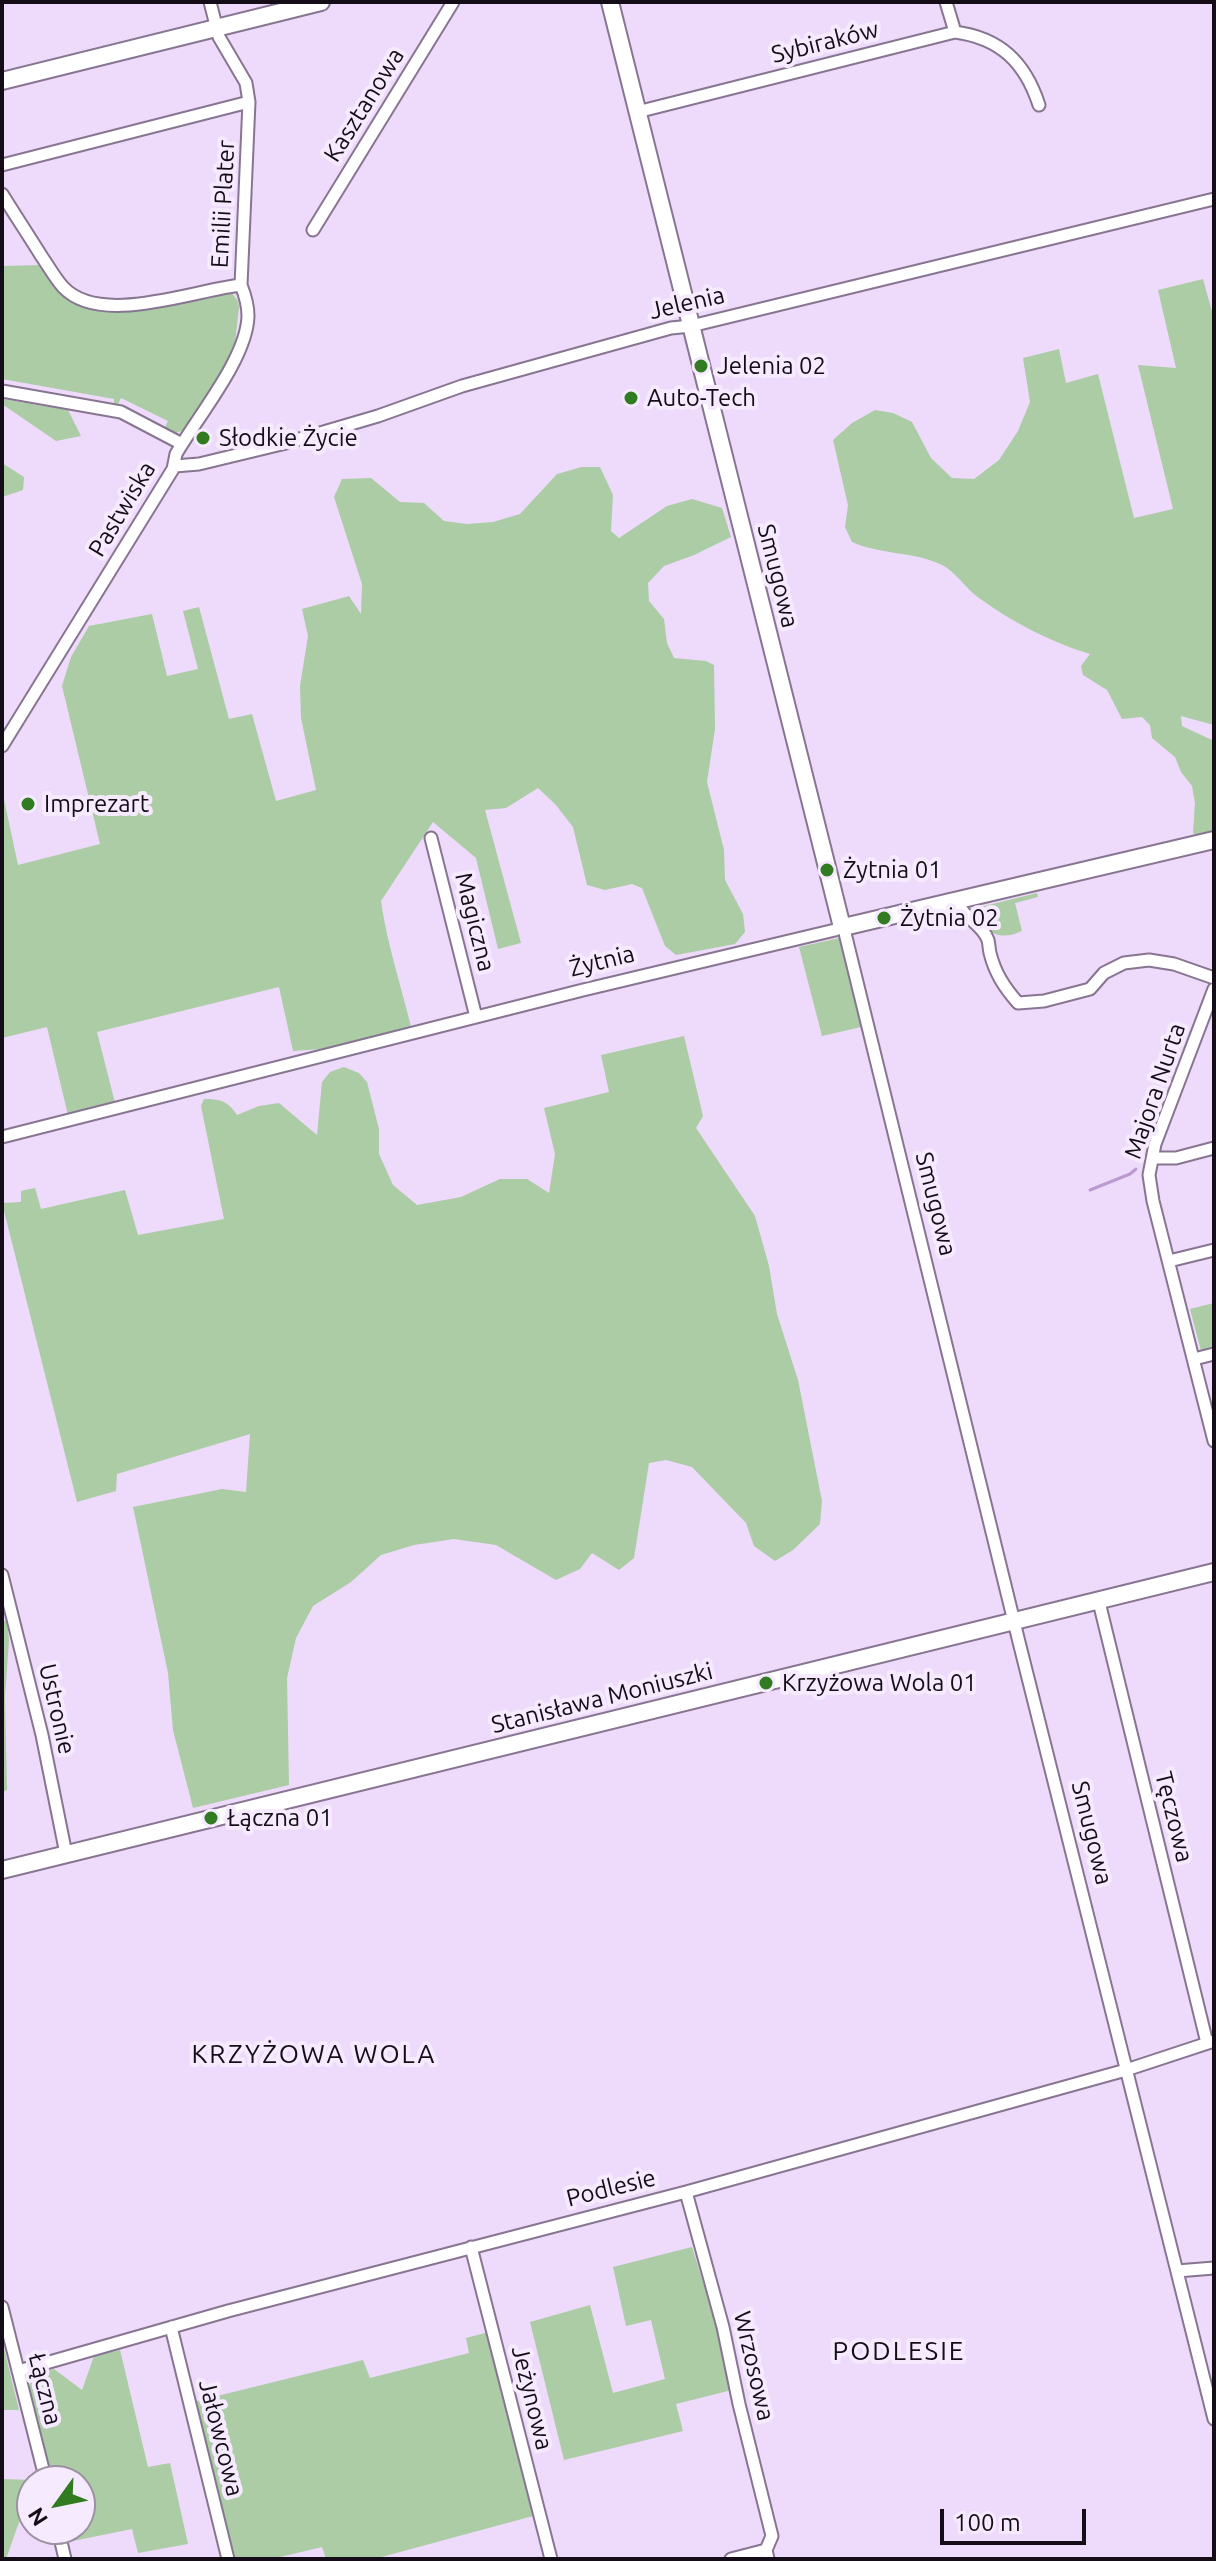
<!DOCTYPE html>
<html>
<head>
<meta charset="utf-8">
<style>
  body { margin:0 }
  #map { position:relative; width:1216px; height:2561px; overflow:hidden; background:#eedafa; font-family:Ubuntu,sans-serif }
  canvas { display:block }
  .frame { position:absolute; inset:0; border:4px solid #140d18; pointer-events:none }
  .north { position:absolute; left:16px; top:2465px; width:80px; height:80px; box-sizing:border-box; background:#f6eafe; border:2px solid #9c92a2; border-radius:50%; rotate:237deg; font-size:22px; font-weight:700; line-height:32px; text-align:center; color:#140d18 }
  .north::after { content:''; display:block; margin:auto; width:28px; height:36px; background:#317b21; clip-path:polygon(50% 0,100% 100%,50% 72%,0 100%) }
  .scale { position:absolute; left:940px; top:2509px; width:146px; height:36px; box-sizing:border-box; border:4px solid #140d18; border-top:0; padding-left:10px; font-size:24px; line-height:28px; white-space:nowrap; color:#140d18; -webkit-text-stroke:6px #f6eafe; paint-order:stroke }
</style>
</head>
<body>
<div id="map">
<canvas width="1216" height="2561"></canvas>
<div class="frame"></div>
<div class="north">N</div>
<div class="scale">100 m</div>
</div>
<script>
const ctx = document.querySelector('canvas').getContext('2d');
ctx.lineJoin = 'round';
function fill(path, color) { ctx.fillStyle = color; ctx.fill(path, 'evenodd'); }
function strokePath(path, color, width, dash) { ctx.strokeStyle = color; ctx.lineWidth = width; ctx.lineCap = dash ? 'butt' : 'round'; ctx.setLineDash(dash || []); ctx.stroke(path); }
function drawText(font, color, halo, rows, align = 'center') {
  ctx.font = font + ' Ubuntu,sans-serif'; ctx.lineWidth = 8; ctx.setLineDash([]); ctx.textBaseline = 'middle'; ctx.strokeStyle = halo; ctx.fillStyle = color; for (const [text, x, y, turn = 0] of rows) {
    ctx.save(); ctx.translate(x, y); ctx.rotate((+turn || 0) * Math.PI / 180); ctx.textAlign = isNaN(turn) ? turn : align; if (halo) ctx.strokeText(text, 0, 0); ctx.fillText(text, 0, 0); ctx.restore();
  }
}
const green = new Path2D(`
  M42,265C50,278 57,291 69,300C111,327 186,302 230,291L238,301L239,307L234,352L184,430L173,434L164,429L168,421L121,398L117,406L114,405V399L2,379V266Z
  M1203,279L1214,319V725L1181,716L1182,726L1214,741V833L1197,836L1193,833L1195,803L1192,786L1181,772L1175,757L1152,738L1150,725L1142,717L1122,719L1107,690L1083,675L1081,666L1090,654C1050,642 1012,622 979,598C966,589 956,572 942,565C913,551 881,555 852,542L845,527L848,505L833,440L852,423L875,410L893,413L912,422L931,458L952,478L974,479L999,460L1018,431L1030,402L1023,358L1059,349L1066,383L1098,374L1134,518L1173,509L1138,365L1176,368L1158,290Z
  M2,399L68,410L81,436L56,441L2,404Z
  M2,463L24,477L23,490L2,497Z
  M582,467H600L613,495L611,531L619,538L667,506L692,499L722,508L731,537L694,555L664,566L648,583L649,601L664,619L667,643L674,658L706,661L714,665L715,729L707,782L724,850L725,880L743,914L745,932L735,944L676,955L665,946L642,888L632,884L605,890L587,885L573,827L555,804L538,788L506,808L485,810L521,943L498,949L476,858L433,822L381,901C387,944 401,985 411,1027L323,1049L293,1051L279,987L97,1032L115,1103L68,1115L47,1027L2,1038V790L18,865L100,844L62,686L71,657L89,626L152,614L167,676L198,669L183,611L199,607L229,719L252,714L276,801L316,790L301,718L300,686L308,636L302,609L349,596L361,614L362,584L334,497L342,479L371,478L400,502L424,503L444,521L467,524L493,522L520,514L557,474Z
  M1037,893L1038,897L1015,903L1022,931C995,944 984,927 964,911Z
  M839,938L861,1027L822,1036L799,947Z
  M684,1036L703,1116L696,1128L755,1216L769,1266L777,1314L798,1380L822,1501L820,1524L793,1550L775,1561L754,1546L746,1523L692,1467L666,1460L649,1463L634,1558L619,1570L592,1553L580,1569L556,1580L496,1545L454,1539L414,1545L381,1555L351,1582L313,1606L296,1638L287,1678L289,1785L193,1808L173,1730L168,1673L133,1507L222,1489L246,1492L250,1434L117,1474L116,1491L77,1502L2,1203L21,1202V1191L35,1188L41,1209L125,1190L138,1235L224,1219L201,1106L204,1099C220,1099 228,1101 237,1115L259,1106L279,1103L317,1135L322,1082L330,1072L344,1067L359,1073L367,1082L379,1129V1154L393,1185L417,1205L461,1197L500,1179H527L549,1193L555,1154L544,1108L609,1092L601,1055Z
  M1214,1303V1348L1201,1351L1190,1309Z
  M7,1620L9,1640L5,1697L7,1790L2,1792V1622Z
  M692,2247L720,2336L732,2390L676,2404L683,2431L564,2460L530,2322L590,2305L613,2393L665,2379L651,2320L626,2326L613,2267Z
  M489,2332L533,2516L374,2559H326L322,2547L272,2559H234L193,2402L363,2360L370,2378L469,2353L466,2338Z
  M2,2340L19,2410H2Z
  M120,2350L148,2467L170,2463L188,2544L138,2553L132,2529L68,2542L65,2529H80V2481H52L28,2394L32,2374L54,2369L82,2390L94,2356Z
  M2,2479L34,2480L6,2559H2Z`);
const stream = new Path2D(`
  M1090,1190L1130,1174L1136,1169`);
const street = new Path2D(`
  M946,2L955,32
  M637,112L955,32C1000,38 1025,62 1039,105
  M2,165L249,102
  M2,194C15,215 29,236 42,257C49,267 55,278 63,287C100,327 194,290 241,285L249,102L246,83L219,37L210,2
  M313,230L453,2
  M2,391L121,412L182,444
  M175,466L199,464L286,443L378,416L462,386L671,328L691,326L1214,199
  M2,746L173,469L176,454C198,416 247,358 248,316C248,305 245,295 241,285
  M431,838L476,1017
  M957,900C963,919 982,923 988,940C989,944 989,948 990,953C995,973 1004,987 1018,1003L1044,1001L1090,989L1104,973L1124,963L1149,960L1174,964L1214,978
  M1214,989L1155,1144L1149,1175L1153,1201L1214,1441
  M2,1137L583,990L835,930L843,925L1019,1642L1214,2419
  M1153,1158H1176L1214,1148
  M1169,1261L1214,1250
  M1194,1359L1214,1354
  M2,1575L42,1735L66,1854
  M1099,1602L1207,2043
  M686,2192L723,2327L739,2404L772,2536L766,2550L768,2559
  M471,2247L551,2559
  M1177,2271L1214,2268
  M2,2307L46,2481
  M171,2327L228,2559
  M18,2371L228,2311L686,2192L1126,2070L1214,2041
  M58,2529L65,2559
  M731,2559L766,2550`);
const secondary = new Path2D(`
  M610,2L841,923L848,926L1214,840
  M2,81L321,2
  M2,1870L1214,1572`);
const markers = [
  [701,366,8,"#317b21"],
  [631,398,8,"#317b21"],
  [203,438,8,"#317b21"],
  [28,804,8,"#317b21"],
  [827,870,8,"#317b21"],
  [884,918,8,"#317b21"],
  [766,1683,8,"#317b21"],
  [211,1818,8,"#317b21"]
];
const streetNames = [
  ["Sybiraków",825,42,-14],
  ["Kasztanowa",364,105,-58],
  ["Emilii Plater",223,204,-87],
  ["Jelenia",687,303,-13],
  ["Pastwiska",122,509,-59],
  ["Smugowa",778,576,76],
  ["Magiczna",475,922,76],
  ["Żytnia",602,961,-14],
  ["Majora Nurta",1155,1091,-71],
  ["Smugowa",936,1204,76],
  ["Stanisława Moniuszki",602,1698,-14],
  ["Ustronie",57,1709,77],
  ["Tęczowa",1174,1817,76],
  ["Smugowa",1092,1833,76],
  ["Podlesie",611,2188,-14],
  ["Wrzosowa",754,2366,77],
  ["Łączna",45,2389,76],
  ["Jeżynowa",532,2398,76],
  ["Jałowcowa",221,2438,76]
];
const poiNames = [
  ["Jelenia 02",717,366],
  ["Auto-Tech",647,398],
  ["Słodkie Życie",219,438],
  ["Imprezart",44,804],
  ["Żytnia 01",843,870],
  ["Żytnia 02",900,918],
  ["Krzyżowa Wola 01",782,1683],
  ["Łączna 01",227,1818]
];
const neighbourhoodNames = [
  ["KRZYŻOWA WOLA",314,2054],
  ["PODLESIE",899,2351]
];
fill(green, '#abcca5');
strokePath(stream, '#bc99d0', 3);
strokePath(street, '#877591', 15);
strokePath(secondary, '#877591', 20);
strokePath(street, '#fff', 11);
strokePath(secondary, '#fff', 16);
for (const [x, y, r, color] of markers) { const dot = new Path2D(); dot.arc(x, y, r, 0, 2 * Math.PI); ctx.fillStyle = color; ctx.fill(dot); strokePath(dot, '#f6eafe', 3); }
drawText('24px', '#140d18', '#f6eafe', streetNames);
drawText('24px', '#140d18', '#f6eafe', poiNames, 'left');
ctx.letterSpacing = '2px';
drawText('26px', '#140d18', '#f6eafe', neighbourhoodNames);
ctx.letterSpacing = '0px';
</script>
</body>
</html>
